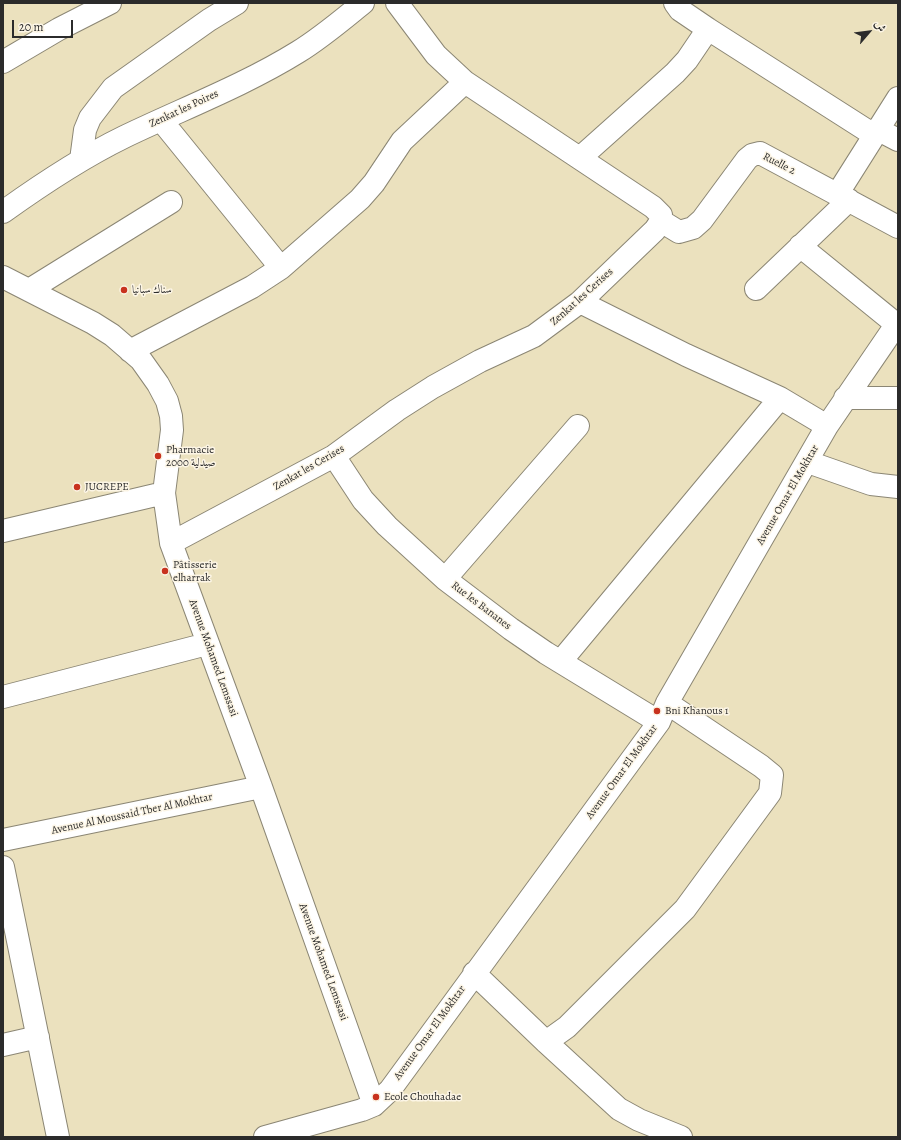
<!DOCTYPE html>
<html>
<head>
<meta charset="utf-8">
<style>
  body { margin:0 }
  #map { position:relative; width:901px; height:1140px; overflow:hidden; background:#ebe1be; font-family:Alegreya,Amiri,serif }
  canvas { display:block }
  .frame { position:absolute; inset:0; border:4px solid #2b2b2b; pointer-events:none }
  .north { position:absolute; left:849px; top:12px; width:40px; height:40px; -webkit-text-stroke:3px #fcf5e5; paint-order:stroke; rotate:62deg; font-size:11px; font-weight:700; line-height:16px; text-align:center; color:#2b2b2b }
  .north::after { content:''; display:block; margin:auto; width:14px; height:18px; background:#2b2b2b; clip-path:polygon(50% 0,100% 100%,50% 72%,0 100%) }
  .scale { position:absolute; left:12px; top:20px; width:61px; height:18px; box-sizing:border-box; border:2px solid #2b2b2b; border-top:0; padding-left:5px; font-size:12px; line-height:14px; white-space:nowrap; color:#2b2b2b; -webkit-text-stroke:3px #fcf5e5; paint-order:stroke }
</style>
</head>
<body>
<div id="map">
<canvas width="901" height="1140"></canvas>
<div class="frame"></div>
<div class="north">ش</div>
<div class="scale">20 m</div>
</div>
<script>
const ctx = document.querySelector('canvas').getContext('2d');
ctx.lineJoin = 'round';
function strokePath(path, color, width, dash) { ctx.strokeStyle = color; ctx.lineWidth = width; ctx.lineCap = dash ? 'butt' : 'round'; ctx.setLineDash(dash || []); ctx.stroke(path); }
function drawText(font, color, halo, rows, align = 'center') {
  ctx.font = font + ' Alegreya,Amiri,serif'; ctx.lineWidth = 3; ctx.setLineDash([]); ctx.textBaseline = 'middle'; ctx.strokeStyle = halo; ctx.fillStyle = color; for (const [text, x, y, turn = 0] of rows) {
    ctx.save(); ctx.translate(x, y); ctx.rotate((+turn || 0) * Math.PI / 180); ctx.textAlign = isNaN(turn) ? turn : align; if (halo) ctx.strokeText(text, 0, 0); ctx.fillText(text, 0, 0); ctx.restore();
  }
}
const minor = new Path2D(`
  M675,3L680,10L708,29L874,135
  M3,62L59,29L110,3
  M161,120L281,268
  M877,129L898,140
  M581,157L675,73L687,60L708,29
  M81,160L85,130L90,118L113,88L209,20L237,3
  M838,193L898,98
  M3,212C42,184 81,158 124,137C182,109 243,86 298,52C321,38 342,20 363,3
  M661,221L679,232L693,228L702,220L747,159L752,155L760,153L898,227
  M800,246L896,324
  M3,277L93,323L112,335L141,360L158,384L167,401L171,416L172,430L164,493L171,543L261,787L374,1105
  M756,289L849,200
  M29,290L171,202
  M580,302L686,355L780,398
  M130,351L252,287L281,268L360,199L374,183L402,141L465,82
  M845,398H898
  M334,456L363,500L387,526L445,579L511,629L546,653L659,722
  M808,462L871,484L898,487
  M3,531L164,493
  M171,543L334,456L397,410L433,387L480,361L534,336L580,302L655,230L661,221V215L653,207L465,82L436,55L397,3
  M445,579L578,426
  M561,661L780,398L827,426
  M3,697L207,644
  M3,840L261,787
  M3,867L58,1137
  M474,973L546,1042L619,1109L639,1120L681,1137
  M546,1042L567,1027L685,909L770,793L772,775L761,766L667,703
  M3,1045L38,1037
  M265,1137L362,1110L374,1105L390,1090L659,722L667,703L827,426L898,322`);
const markers = [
  [124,290,4,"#c8321e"],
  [158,456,4,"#c8321e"],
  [77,487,4,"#c8321e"],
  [165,571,4,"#c8321e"],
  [657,711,4,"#c8321e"],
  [376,1097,4,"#c8321e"]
];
const streetNames = [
  ["Zenkat les Poires",184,109,-25],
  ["Ruelle 2",779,164,27],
  ["Zenkat les Cerises",582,297,-42],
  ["Zenkat les Cerises",309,468,-30],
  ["Avenue Omar El Mokhtar",788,495,-60],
  ["Rue les Bananes",481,606,37],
  ["Avenue Mohamed Lemssasi",213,658,70],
  ["Avenue Omar El Mokhtar",622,772,-54],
  ["Avenue Al Moussaid Tber Al Mokhtar",132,814,-12],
  ["Avenue Mohamed Lemssasi",323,962,70],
  ["Avenue Omar El Mokhtar",430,1033,-54]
];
const poiNames = [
  ["سناك سبانيا",132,290],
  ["Pharmacie",166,450],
  ["2000 صيدلية",166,463],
  ["JUCREPE",85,487],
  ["Pâtisserie",173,565],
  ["elharrak",173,578],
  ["Bni Khanous 1",665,711],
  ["Ecole Chouhadae",384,1097]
];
strokePath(minor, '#8b8674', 24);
strokePath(minor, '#fff', 22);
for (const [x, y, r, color] of markers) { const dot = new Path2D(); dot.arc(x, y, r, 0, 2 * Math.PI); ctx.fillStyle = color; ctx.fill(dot); strokePath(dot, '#fcf5e5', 1.5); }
drawText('11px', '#2b2b2b', '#fcf5e5', streetNames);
drawText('11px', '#2b2b2b', '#fcf5e5', poiNames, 'left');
</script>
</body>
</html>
